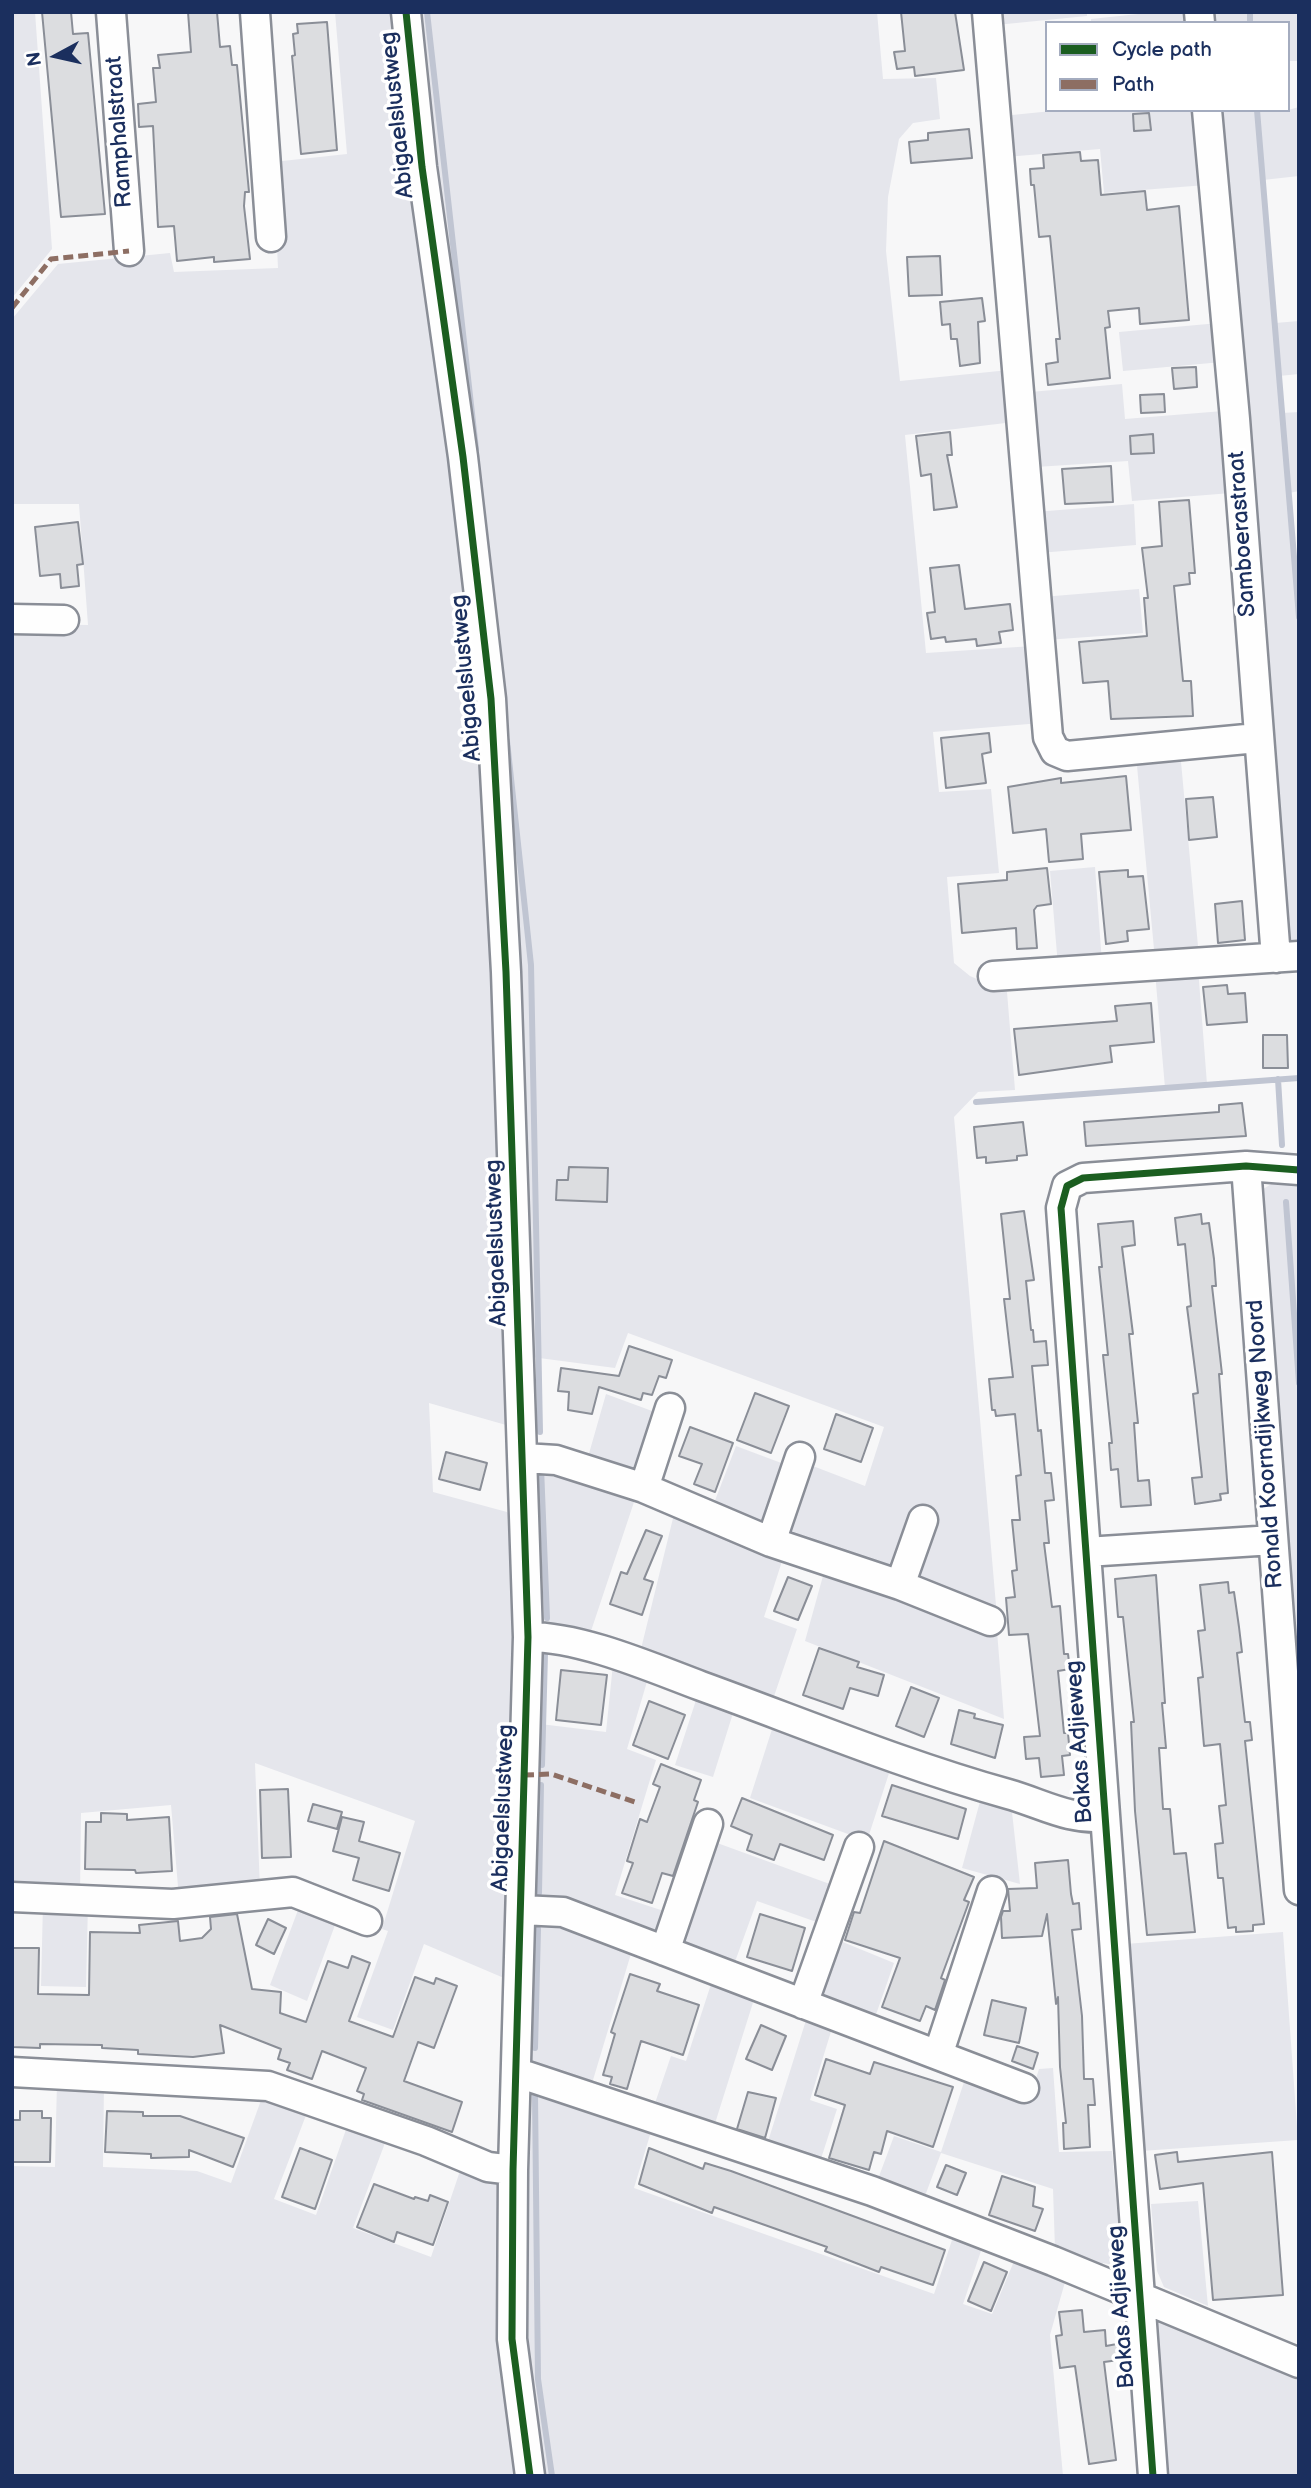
<!DOCTYPE html>
<html>
<head>
<meta charset="utf-8">
<style>
  body { margin:0 }
  #map { position:relative; width:1311px; height:2488px; overflow:hidden; background:#f7f7f8; font-family:"Balsamiq Sans",sans-serif }
  canvas { display:block }
  .frame { position:absolute; inset:0; border:14px solid #1b2f5e; pointer-events:none }
  .legend { position:absolute; left:1045px; top:21px; width:245px; height:91px; box-sizing:border-box; background:#fff; border:2px solid #a4acbf; margin:0; padding:9px 12px; list-style:none; font-size:21px; color:#1b2f5e }
  .legend li { display:flex; align-items:center; gap:14px; height:35px }
  .legend b { width:35px; border:2px solid #a4acbf }
  .north { position:absolute; left:21px; top:21px; width:70px; height:70px; -webkit-text-stroke:5px #fff; paint-order:stroke; rotate:262deg; font-size:19px; font-weight:700; line-height:28px; text-align:center; color:#1b2f5e }
  .north::after { content:''; display:block; margin:auto; width:24px; height:32px; background:#1b2f5e; clip-path:polygon(50% 0,100% 100%,50% 72%,0 100%) }
</style>
</head>
<body>
<div id="map">
<canvas width="1311" height="2488"></canvas>
<div class="frame"></div>
<ul class="legend">
<li><b style="height:9px;background:#1b5e20"></b>Cycle path</li>
<li><b style="height:9px;background:#8d6e63"></b>Path</li>
</ul>
<div class="north">N</div>
</div>
<script>
const ctx = document.querySelector('canvas').getContext('2d');
ctx.lineJoin = 'round';
function fill(path, color) { ctx.fillStyle = color; ctx.fill(path, 'evenodd'); }
function strokePath(path, color, width, dash) { ctx.strokeStyle = color; ctx.lineWidth = width; ctx.lineCap = dash ? 'butt' : 'round'; ctx.setLineDash(dash || []); ctx.stroke(path); }
function drawText(font, color, halo, rows, align = 'center') {
  ctx.font = font + ' "Balsamiq Sans",sans-serif'; ctx.lineWidth = 7; ctx.setLineDash([]); ctx.textBaseline = 'middle'; ctx.strokeStyle = halo; ctx.fillStyle = color; for (const [text, x, y, turn = 0] of rows) {
    ctx.save(); ctx.translate(x, y); ctx.rotate((+turn || 0) * Math.PI / 180); ctx.textAlign = isNaN(turn) ? turn : align; if (halo) ctx.strokeText(text, 0, 0); ctx.fillText(text, 0, 0); ctx.restore();
  }
}
const green = new Path2D(`
  M12,12H35L52,249L12,298Z
  M335,12H401L485,702L513,1427L429,1403L433,1492L507,1512L514,1521L521,1571L511,1981L424,1944L393,2030L357,2017L388,1931L382,1929L415,1821L255,1763L260,1889L179,1898L171,1805L81,1813L80,1894L12,1892V624L88,625L79,504H12V319L58,264L170,253L174,272L278,268L273,162L347,154Z
  M412,12H877L883,79L936,78L940,119L913,123L899,139L888,197L886,251L900,381L1009,370L1014,422L905,435L926,653L1033,646L1041,723L933,732L939,792L991,789L999,873L947,877L954,963L970,976L1007,992L1015,1090L978,1092L954,1117L997,1617L895,1577L778,1538L805,1463L865,1486L884,1427L628,1333L615,1368L524,1356L512,971Z
  M995,12H1087V16L996,25Z
  M1157,12H1191L1192,23H1091V19Z
  M1206,12H1299V61H1288V23H1207Z
  M1299,107V176L1263,180L1275,323L1299,321V374L1279,376L1282,413L1299,412V491L1289,493L1299,618V949L1284,941L1214,110H1288Z
  M1062,110H1201L1206,185L1104,193L1100,149L1006,157L1002,116Z
  M1219,323L1222,362L1123,371L1119,332Z
  M1122,384L1125,419L1223,411L1231,493L1132,501L1128,461L1036,467L1030,392Z
  M1134,504L1136,545L1039,553L1035,512Z
  M1139,589L1143,633L1046,640L1042,597Z
  M1180,751L1199,957L1155,960L1136,755Z
  M1095,867L1102,963L1058,966L1050,871Z
  M1198,968L1207,1084L1165,1088L1155,972Z
  M1276,1181L1299,1183V1774L1260,1191Z
  M606,1394L663,1415L639,1480L586,1464Z
  M736,1446L792,1467L768,1536L711,1511Z
  M534,1467L637,1493L588,1640L541,1627Z
  M676,1506L785,1552L764,1617L797,1629L771,1705L639,1657Z
  M826,1565L997,1631L1004,1719L805,1641Z
  M613,1664L649,1675L627,1749L656,1760L615,1895L673,1914L663,1944L535,1900L532,1723L606,1732Z
  M697,1697L734,1710L713,1777L675,1765Z
  M774,1723L892,1764L867,1841L750,1798Z
  M982,1794L1011,1803L1020,1884L962,1868Z
  M709,1840L838,1887L825,1925L757,1901L732,1970L673,1947Z
  M301,1902L338,1917L307,2001L270,1985Z
  M43,1903L88,1904L86,1987L41,1986Z
  M545,1917L633,1947L590,2090L526,2067V1925Z
  M1283,1932L1298,2140L1141,2151L1125,1944Z
  M833,1938L894,1963L872,2026L810,2001Z
  M713,1978L756,1993L712,2133L652,2112L671,2056L686,2061Z
  M807,2017L833,2025L810,2100L837,2109L818,2168L765,2151Z
  M1053,2068L1059,2152L1112,2151L1121,2258L1118,2266L1103,2263L1097,2271L1055,2249L1053,2189L941,2153L922,2204L875,2187L894,2136L941,2152L966,2076L1029,2100L1039,2069Z
  M57,2081L104,2084L103,2167L197,2171L231,2183L264,2092L308,2110L274,2199L316,2215L349,2121L388,2135L353,2228L431,2257L462,2165L502,2181L524,2476H12V2166L55,2167Z
  M527,2082L653,2125L634,2188L934,2294L955,2231L984,2242L963,2304L992,2314L1017,2254L1067,2275L1050,2335L1063,2476H536L517,2339Z
  M1198,2201L1208,2306L1164,2287L1157,2271L1151,2204Z
  M1166,2319L1281,2363L1279,2372L1299,2381V2476H1161L1151,2327L1156,2320Z`);
const stream = new Path2D(`
  M427,12L476,449
  M1250,12V23
  M1257,110L1299,617
  M507,741L531,965L540,1432
  M1278,1079L1282,1145
  M976,1102L1299,1078
  M1286,1202L1299,1383
  M541,1467L547,1618
  M542,1765L545,1654
  M539,1893L541,1785
  M535,2048L538,1929
  M535,2094L538,2379L552,2476`);
const building = new Path2D(`
  M42,12H71L73,34L88,33L105,214L61,217Z
  M188,12H217L220,47L230,46L232,65H237L249,192H245L244,206L250,259L214,262V257L177,261L174,226L158,227L153,126L139,127L138,104L156,102L153,68H160L158,55L191,52Z
  M901,12H955L964,70L915,76L914,67L897,69L894,52L905,51Z
  M327,22L337,150L301,154L292,56L295,55L293,34L298,33L297,24Z
  M1149,113L1151,130L1134,131L1133,114Z
  M969,129L972,158L911,163L909,142L928,140V133Z
  M1080,152L1081,161L1098,160L1101,195L1145,191L1147,210L1179,206L1189,320L1140,324L1139,308L1108,311L1110,327L1105,328L1110,378L1048,385L1046,364L1058,362L1056,339H1060L1050,236L1039,237L1034,185H1031L1030,169L1044,168L1043,155Z
  M940,256L942,295L909,296L907,257Z
  M982,298L985,321L978,322L980,363L960,366L957,339H951L950,324L942,325L940,302Z
  M1196,367L1197,387L1174,389L1172,368Z
  M1164,394L1165,412L1141,413L1140,395Z
  M950,432L952,455H947L957,507L934,510L931,474L921,476L916,436Z
  M1153,434L1154,453L1131,454L1130,436Z
  M1111,466L1113,502L1065,504L1062,469Z
  M1189,500L1195,573H1189L1190,584L1174,586L1183,681H1191L1193,716L1111,719L1108,681L1083,683L1079,642L1147,636L1144,598H1148L1142,548L1162,546L1159,502Z
  M78,522L83,564L77,565L79,586L61,588L60,574L40,576L35,527Z
  M959,565L965,609L1010,604L1013,630L999,632L1001,643L977,646L976,639L946,642L945,637L931,639L927,613L935,612L930,568Z
  M989,733L991,752L982,754L986,783L946,788L941,738Z
  M1126,776L1131,830L1081,834L1083,859L1049,862L1046,829L1013,833L1008,787L1061,778V783Z
  M1213,797L1217,837L1189,840L1186,799Z
  M1047,868L1051,904L1037,906L1034,910L1037,948L1017,949L1016,928L962,933L958,884L1007,880V872Z
  M1128,870V877L1143,876L1149,929L1127,931L1128,941L1106,944L1099,872Z
  M1242,901L1245,940L1218,943L1215,904Z
  M1227,985L1228,994L1245,993L1247,1022L1207,1025L1203,987Z
  M1151,1003L1154,1042L1110,1046L1112,1062L1019,1075L1014,1029L1117,1021L1115,1006Z
  M1263,1035H1287L1288,1068H1263Z
  M1242,1103L1246,1136L1086,1146L1084,1122L1219,1112V1105Z
  M1023,1122L1027,1155L1017,1156V1160L986,1163V1157L977,1158L974,1127Z
  M569,1167L608,1168L607,1202L556,1200L557,1180H568Z
  M1024,1211L1034,1280L1026,1281L1031,1330H1033L1034,1342L1046,1341L1048,1365L1032,1366L1038,1431L1041,1430L1045,1473H1051L1054,1500L1045,1501L1049,1543H1044L1052,1607L1060,1606L1064,1654H1068L1070,1669L1058,1671L1064,1733H1068L1070,1755L1062,1756L1064,1775L1041,1777L1039,1758L1026,1759L1024,1737L1040,1736L1028,1634L1009,1635L1006,1598L1015,1597L1012,1571L1017,1570L1012,1520H1020L1016,1476L1021,1475L1015,1414L996,1416L995,1410H992L989,1379L1013,1377L1004,1299H1010L1001,1214Z
  M1201,1214L1202,1224L1209,1223L1214,1259L1216,1286H1212L1222,1374H1219L1228,1493L1220,1494L1221,1500L1195,1504L1192,1478L1202,1477L1193,1394L1198,1393L1187,1307L1191,1306L1185,1244L1178,1245L1175,1218Z
  M1133,1221L1135,1245L1122,1247L1133,1334H1129L1138,1423H1134L1138,1481L1149,1480L1151,1505L1121,1507L1118,1469L1111,1470L1109,1443H1112L1103,1355H1108L1099,1267H1102L1098,1224Z
  M629,1346L672,1360L666,1378L659,1376L652,1395L643,1393L641,1400L599,1387L592,1414L568,1410L569,1392L558,1391L561,1368L619,1376Z
  M755,1393L789,1406L771,1453L737,1440Z
  M836,1414L873,1428L861,1462L824,1449Z
  M690,1427L733,1443L715,1492L694,1484L702,1464L679,1456Z
  M446,1452L487,1463L480,1490L439,1479Z
  M646,1530L662,1536L644,1579L653,1582L642,1615L610,1604L621,1572L627,1574Z
  M1156,1575L1165,1703H1162L1166,1748H1159L1163,1809H1170L1174,1854L1186,1853L1195,1932L1147,1935L1135,1811L1131,1722H1134L1123,1617H1118L1115,1579Z
  M788,1577L812,1586L798,1620L774,1611Z
  M1228,1582L1229,1593L1234,1592L1239,1627L1242,1652L1237,1653L1245,1722H1250L1252,1740L1245,1741L1264,1924L1253,1925V1931L1236,1932V1927L1228,1928L1223,1878H1218L1215,1844L1223,1843L1219,1806L1226,1805L1220,1744L1204,1746L1198,1678L1203,1677L1198,1631L1205,1630L1200,1585Z
  M819,1648L859,1662L857,1667L884,1675L878,1696L850,1688L843,1709L803,1695Z
  M561,1670L607,1675L601,1725L556,1720Z
  M911,1687L939,1698L924,1737L896,1726Z
  M649,1701L685,1715L668,1759L633,1745Z
  M959,1710L975,1714L974,1718L1003,1725L995,1758L951,1744Z
  M661,1764L701,1780L694,1800L698,1802L673,1876L662,1873L652,1903L622,1893L633,1863L627,1861L640,1819L647,1822L660,1787L653,1784Z
  M892,1785L966,1809L958,1839L882,1816Z
  M288,1789L291,1857L262,1858L260,1790Z
  M742,1798L833,1835L824,1860L780,1844L774,1860L747,1850L752,1835L731,1826Z
  M313,1804L342,1812L337,1829L308,1821Z
  M101,1813L127,1814V1820L169,1817L172,1871L136,1873L135,1870L85,1869L86,1822H101Z
  M342,1817L364,1822L359,1841L400,1853L389,1891L353,1880L359,1858L333,1851Z
  M884,1841L974,1877L964,1900L969,1902L941,1978L945,1980L935,2010L926,2006L920,2021L882,2007L900,1958L845,1940L854,1912L860,1913Z
  M1068,1860L1071,1894L1073,1904L1079,1903L1081,1929L1072,1930L1082,2016L1084,2079H1093L1095,2105H1088L1090,2147L1064,2149L1063,2123H1066L1060,2067L1058,1997L1056,2004L1047,1914L1042,1936L1002,1938L1001,1917L1003,1911H1010L1008,1889L1037,1888L1035,1863Z
  M237,1914L252,1989L281,1992L280,2013L306,2022L328,1961L348,1968L352,1956L370,1963L349,2021L393,2037L415,1977L434,1984L436,1978L457,1986L434,2048L418,2042L404,2081L462,2102L452,2132L362,2100L364,2094L357,2091L366,2068L322,2051L312,2079L287,2070L290,2063L278,2059L281,2049L220,2025L224,2053L193,2057L138,2054V2050L102,2048V2045L40,2044V2048L12,2047V1948H39L38,1994L89,1995L90,1932L140,1933L139,1925L178,1921L180,1941L202,1938L211,1929L210,1917Z
  M760,1914L805,1928L792,1971L747,1957Z
  M268,1919L286,1928L274,1954L256,1945Z
  M630,1974L660,1984L657,1991L699,2005L683,2055L641,2041L627,2089L610,2084L612,2077L603,2075L615,2034L611,2032Z
  M992,2000L1026,2008L1019,2043L984,2035Z
  M761,2025L786,2036L772,2070L746,2059Z
  M1017,2046L1038,2053L1033,2069L1012,2061Z
  M826,2059L870,2074L874,2062L953,2087L933,2147L887,2131L881,2154L874,2152L869,2170L829,2158L845,2105L815,2095Z
  M748,2092L776,2098L765,2138L737,2129Z
  M20,2111H42V2118H51L50,2162H12V2120H20Z
  M107,2111L143,2112V2116H180L244,2138L233,2167L189,2150V2157L151,2158V2154L105,2152Z
  M300,2148L332,2160L315,2209L282,2197Z
  M649,2148L703,2169L705,2163L731,2171L945,2250L933,2285L881,2267L879,2272L825,2251L827,2247L714,2207L712,2213L639,2184Z
  M1177,2152L1178,2162L1272,2152L1283,2295L1213,2300L1203,2183L1160,2189L1155,2155Z
  M946,2165L966,2173L957,2195L937,2187Z
  M1002,2176L1035,2187L1033,2206L1043,2209L1035,2231L989,2215Z
  M374,2184L414,2199L415,2197L428,2201L430,2195L448,2202L433,2245L397,2232L394,2242L357,2227Z
  M984,2262L1007,2272L991,2311L968,2301Z
  M1082,2310L1084,2332L1105,2330L1106,2346L1117,2344L1119,2360L1104,2362L1116,2460L1089,2464L1075,2366L1060,2368L1056,2336L1062,2335L1059,2312Z`);
const minor = new Path2D(`
  M111,12L129,251
  M255,12L271,237
  M406,12L422,167L463,457L491,699L506,972L528,1637L513,2170L512,2339L530,2476
  M987,12L1048,737L1055,751L1067,756L1257,738
  M1199,12L1200,23
  M1207,110L1235,419L1276,958
  M12,619L64,620
  M993,976L1299,956
  M1246,1166L1299,1890
  M524,1458L556,1460L644,1488L771,1542L900,1585L990,1621
  M644,1488L670,1408
  M771,1542L800,1457
  M1086,1552L1273,1540
  M900,1585L923,1520
  M528,1637C582,1637 650,1667 701,1686C803,1723 904,1765 1008,1794C1043,1804 1068,1820 1105,1817
  M12,1897L173,1904L293,1892L367,1921
  M521,1910L563,1912L1024,2088
  M665,1951L708,1824
  M803,2004L859,1847
  M938,2055L992,1891
  M12,2072L268,2086L426,2141L488,2167L513,2170
  M518,2073L872,2191L1053,2261L1299,2363
  M1153,2476L1061,1208L1067,1186L1083,1178L1246,1166L1299,1170`);
const quiet = new Path2D(`
  M12,308L51,259L129,251
  M524,1775L551,1774L638,1803`);
const cycleway = new Path2D(`
  M406,12L422,167L463,457L491,699L506,972L528,1637L513,2170L512,2339L530,2476
  M1153,2476L1061,1208L1067,1186L1083,1178L1246,1166L1299,1170`);
const streetNames = [
  ["Abigaelslustweg",398,115,-96],
  ["Ramphalstraat",120,132,-94],
  ["Samboerastraat",1243,534,-94],
  ["Abigaelslustweg",467,678,-95],
  ["Abigaelslustweg",497,1243,-92],
  ["Ronald Koorndijkweg Noord",1266,1444,-94],
  ["Bakas Adjieweg",1080,1742,-94],
  ["Abigaelslustweg",504,1808,-88],
  ["Bakas Adjieweg",1122,2307,-94]
];
fill(green, '#e5e6ec');
strokePath(stream, '#c0c5d2', 6);
fill(building, '#dcdde0');
strokePath(building, '#8a8e97', 2);
strokePath(minor, '#8a8e97', 33);
strokePath(minor, '#fefefe', 28);
strokePath(quiet, '#8d6e63', 5, [10, 5]);
strokePath(cycleway, '#1b5e20', 7);
drawText('23px', '#1b2f5e', '#fff', streetNames);
</script>
</body>
</html>
